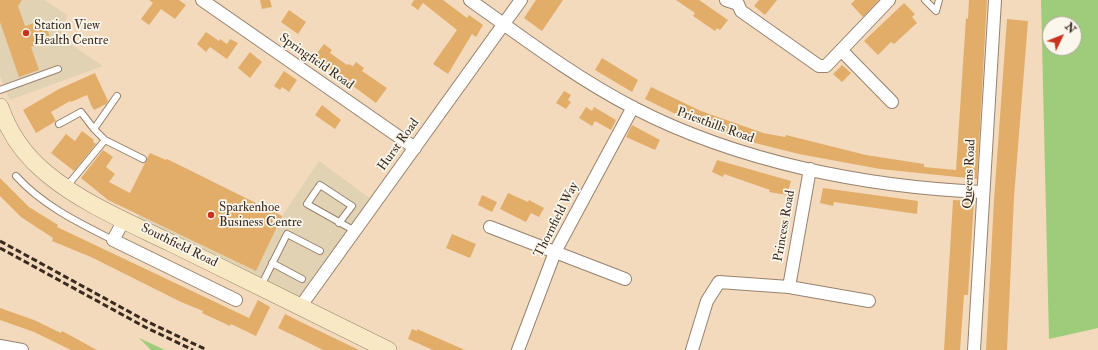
<!DOCTYPE html>
<html>
<head>
<meta charset="utf-8">
<style>
  body { margin:0 }
  #map { position:relative; width:1098px; height:350px; overflow:hidden; background:#f3dabd; font-family:"IM FELL Double Pica",serif }
  canvas { display:block }
  .north { position:absolute; left:1042px; top:16px; width:40px; height:40px; box-sizing:border-box; background:#fbf7ec; border:1px solid #aea59a; border-radius:50%; rotate:47deg; font-size:11px; font-weight:700; line-height:16px; text-align:center; color:#3b2a1e }
  .north::after { content:''; display:block; margin:auto; width:14px; height:18px; background:#c8321e; clip-path:polygon(50% 0,100% 100%,50% 72%,0 100%) }
</style>
</head>
<body>
<div id="map">
<canvas width="1098" height="350"></canvas>
<div class="north">N</div>
</div>
<script>
const ctx = document.querySelector('canvas').getContext('2d');
ctx.lineJoin = 'round';
function fill(path, color) { ctx.fillStyle = color; ctx.fill(path, 'evenodd'); }
function strokePath(path, color, width, dash) { ctx.strokeStyle = color; ctx.lineWidth = width; ctx.lineCap = dash ? 'butt' : 'round'; ctx.setLineDash(dash || []); ctx.stroke(path); }
function drawText(font, color, halo, rows, align = 'center') {
  ctx.font = font + ' "IM FELL Double Pica",serif'; ctx.lineWidth = 3.5; ctx.setLineDash([]); ctx.textBaseline = 'middle'; ctx.strokeStyle = halo; ctx.fillStyle = color; for (const [text, x, y, turn = 0] of rows) {
    ctx.save(); ctx.translate(x, y); ctx.rotate((+turn || 0) * Math.PI / 180); ctx.textAlign = isNaN(turn) ? turn : align; if (halo) ctx.strokeText(text, 0, 0); ctx.fillText(text, 0, 0); ctx.restore();
  }
}
const built = new Path2D(`
  M0,0H45L67,15L60,37L103,66L10,100L0,76Z
  M167,159L282,216L319,161L371,199L301,300L137,219Z`);
const green = new Path2D(`
  M1041,0H1098V328L1049,339ZM1050,24H1074V48H1050Z
  M139,338L165,350H151Z`);
const building = new Path2D(`
  M0,0H22L18,6L25,26L44,20L51,40L31,47L39,70L19,77L0,22Z
  M149,0H179L186,5L175,19L161,9L149,25L141,19L153,3Z
  M260,0H270L272,7L262,9Z
  M414,0H443L467,18L469,15L483,25L476,37L472,34L448,74L433,64L457,30L423,3L418,10L414,7L411,5Z
  M536,0H563L542,31L524,18Z
  M676,0H699L728,20L720,30L717,28L715,31L693,16L695,13Z
  M759,0H777L765,15L754,6Z
  M855,0H879L863,17L851,4Z
  M969,0H987L977,179L880,169L799,154L751,142L692,122L645,99L651,87L701,111L763,133L785,137L786,135L866,155L924,164V167L956,170L966,18L968,19Z
  M904,3L915,14L912,17L917,23L894,44L891,42L878,55L864,41Z
  M289,10L306,22L298,34L281,22Z
  M1007,19L1028,21L1014,197L1007,350H986L994,200Z
  M206,32L219,41L220,39L227,44L230,39L238,43L227,59L210,47L206,52L197,44Z
  M324,44L332,50L330,53L347,65L348,64L353,66L356,62L364,68L362,71L387,88L376,103L314,57Z
  M250,52L262,62L250,78L238,68Z
  M602,58L638,80L632,92L595,70Z
  M842,65L851,73L842,82L833,74Z
  M284,71L297,80L289,92L282,87L280,90L274,86Z
  M95,73L108,101L106,104L94,110L90,103L91,101L90,102L87,95L71,102L70,101L51,112L56,121L36,133L23,110L59,89Z
  M564,91L571,95L568,100L571,102L566,109L556,103Z
  M322,105L341,120L335,129L315,115Z
  M586,107L592,111L594,107L616,120L611,130L595,121L592,126L579,118Z
  M632,125L660,140L655,150L626,137Z
  M82,131L94,140L93,142L96,144L74,171L51,153L66,134L75,141Z
  M103,150L113,157L106,167L115,174L109,182L130,193L150,153L166,160L167,159L282,216L256,271L108,200L81,178Z
  M717,160L791,181L787,195L769,192L770,190L724,174L723,177L712,172Z
  M0,178L29,207L58,225L57,227L249,318L258,300L270,307L256,336L231,324L230,326L202,313L203,311L181,302L91,257L52,241L53,238L21,217L0,196Z
  M823,188L918,201L917,214L834,202L833,206L820,203Z
  M508,193L528,202L529,200L544,208L539,217L531,213L526,222L500,209Z
  M482,195L497,202L492,212L478,205Z
  M953,200L974,201L968,295H964L960,350H944Z
  M452,234L476,244L470,258L446,248Z
  M0,308L34,320L61,333L62,331L97,350H71L34,332L0,320Z
  M285,314L305,324L359,350H323L305,341L278,328Z
  M412,329L417,331V329L465,350H433L408,339Z`);
const lane = new Path2D(`
  M925,0L936,11L939,0
  M0,90L58,69
  M59,124L81,112L94,129
  M105,140L94,129L117,96
  M16,176C42,205 79,223 113,240
  M67,186L105,140L143,159
  M339,223L352,206L320,185L307,204L355,231
  M272,263L302,279
  M261,286L287,234L320,251`);
const street = new Path2D(`
  M202,0L415,148
  M470,0C523,38 576,78 634,108C739,162 865,187 983,192
  M726,0L738,4
  M738,4L741,11L819,66H826L889,0
  M842,51L892,102
  M124,220L113,240L236,300
  M490,227L625,279
  M789,287L810,169
  M300,307L521,0
  M0,346L22,350
  M518,350L555,252L633,107
  M692,350L707,301L719,282L789,287L869,301
  M974,350L995,0`);
const secondary = new Path2D(`
  M0,107C9,133 24,155 46,173C83,204 130,223 173,244C245,279 316,315 388,350`);
const rail = new Path2D(`
  M0,241L148,322L207,350
  M0,248L145,327L193,350`);
const markers = [
  [26,33,4,"#c8321e"],
  [211,215,4,"#c8321e"]
];
const poiNames = [
  ["Station View",34,26],
  ["Health Centre",34,41],
  ["Sparkenhoe",219,208],
  ["Business Centre",219,223]
];
const streetNames = [
  ["Springfield Road",316,62,35],
  ["Priesthills Road",715,126,20],
  ["Hurst Road",399,145,-54],
  ["Queens Road",970,174,-87],
  ["Thornfield Way",557,220,-63],
  ["Princess Road",785,226,-80],
  ["Southfield Road",179,246,26]
];
fill(built, '#e2d2b4');
fill(green, '#9ecc7a');
fill(building, '#e2ad68');
strokePath(lane, '#97826e', 8);
strokePath(street, '#97826e', 14);
strokePath(secondary, '#97826e', 18);
strokePath(lane, '#fff', 6);
strokePath(street, '#fff', 12);
strokePath(secondary, '#f8e8c3', 17);
strokePath(rail, '#3b2a1e', 3, [6, 3]);
for (const [x, y, r, color] of markers) { const dot = new Path2D(); dot.arc(x, y, r, 0, 2 * Math.PI); ctx.fillStyle = color; ctx.fill(dot); strokePath(dot, '#fbf7ec', 1.5); }
drawText('13px', '#3b2a1e', '#fbf7ec', poiNames, 'left');
drawText('13px', '#3b2a1e', '#fbf7ec', streetNames);
</script>
</body>
</html>
